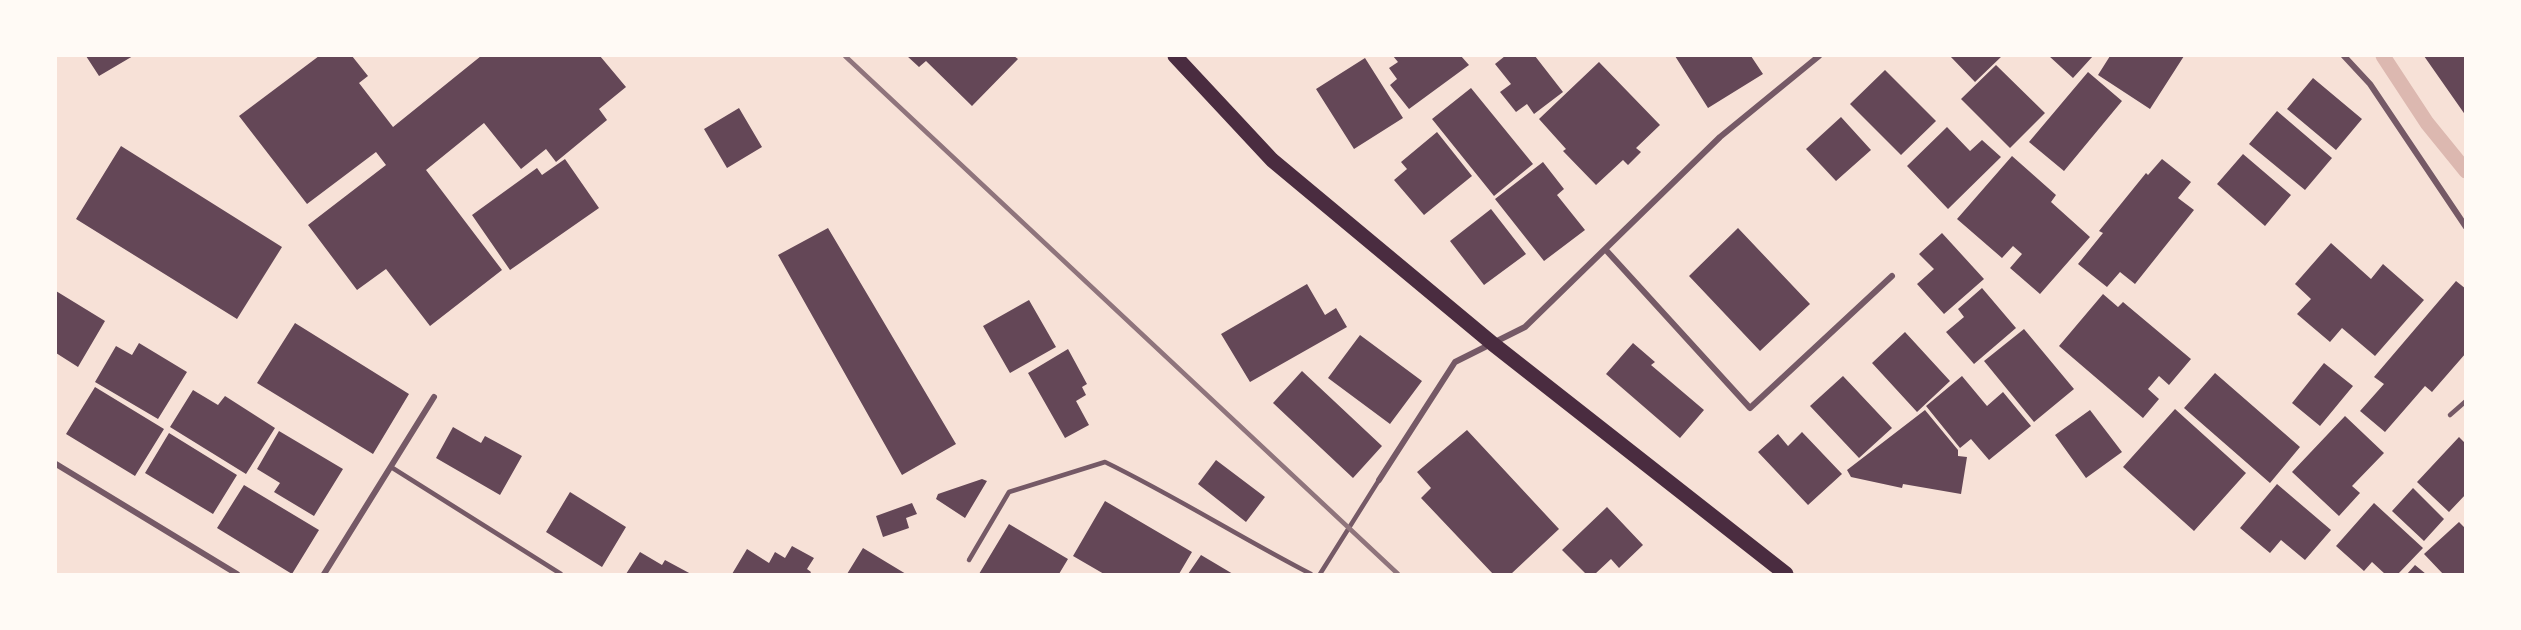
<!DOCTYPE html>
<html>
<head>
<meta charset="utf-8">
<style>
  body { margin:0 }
  #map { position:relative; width:2521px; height:630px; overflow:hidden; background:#f7e1d7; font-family:Commissioner,sans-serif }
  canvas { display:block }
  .frame { position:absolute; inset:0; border:57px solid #fffaf5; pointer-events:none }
</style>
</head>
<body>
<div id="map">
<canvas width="2521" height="630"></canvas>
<div class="frame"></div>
</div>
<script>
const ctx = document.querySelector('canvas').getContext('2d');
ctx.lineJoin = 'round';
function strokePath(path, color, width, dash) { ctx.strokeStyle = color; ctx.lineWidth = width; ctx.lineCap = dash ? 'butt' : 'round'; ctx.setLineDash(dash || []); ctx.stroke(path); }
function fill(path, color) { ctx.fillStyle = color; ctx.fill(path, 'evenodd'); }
const stream = new Path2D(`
  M2383,56L2427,123L2466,171`);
const building = new Path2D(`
  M86,56H133L99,76Z
  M319,56H352L368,76L359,83L393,127L481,56H600L626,87L599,109L607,120L556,162L546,149L521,169L484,123L426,170L502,270L430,326L386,269L357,290L308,225L386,165L376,152L307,204L239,116Z
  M907,56H1014L1018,59L972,106L926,61L919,67Z
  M1393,56H1461L1469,65L1409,109L1390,85L1397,79L1389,68L1398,62Z
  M1505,56H1535L1563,92L1534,114L1527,104L1516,112L1500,92L1511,84L1495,64Z
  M1675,56H1751L1763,74L1708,108Z
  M1950,56H2002L1975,82Z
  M2049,56H2093L2073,78Z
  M2110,56H2184L2150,109L2098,75Z
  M2424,56H2466V116Z
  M1365,58L1403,118L1354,149L1316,89Z
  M1599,62L1660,125L1636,148L1641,152L1628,165L1623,160L1596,185L1563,151L1566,149L1539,119Z
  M1996,65L2045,113L2010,148L1961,99Z
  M1885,70L1936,121L1901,155L1850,104Z
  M2088,72L2122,101L2064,171L2029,142Z
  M2313,78L2362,119L2336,150L2287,109Z
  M1471,88L1533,164L1494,196L1432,119Z
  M739,108L762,147L727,168L704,129Z
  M2277,111L2332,158L2305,190L2249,144Z
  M1841,117L1871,150L1836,181L1806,149Z
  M1947,127L1970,151L1982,140L2001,157L1948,209L1907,166Z
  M1437,132L1472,176L1424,215L1394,180L1407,169L1401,162Z
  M121,146L282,247L237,319L76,219Z
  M2243,154L2291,195L2265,226L2217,184Z
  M2012,156L2056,195L2051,202L2090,237L2040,294L2010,268L2022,254L2013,246L2002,258L1957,219Z
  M565,159L599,208L510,270L472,215L537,168L542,175Z
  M2162,159L2191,182L2178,198L2194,210L2135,284L2120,272L2107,287L2078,264L2103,233L2099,231L2146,173L2148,175Z
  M1543,162L1564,189L1557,195L1585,230L1544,261L1495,199Z
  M1491,209L1526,254L1484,285L1450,241Z
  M828,228L956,444L902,475L778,255Z
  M1738,228L1810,304L1760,351L1689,276Z
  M1942,233L1984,279L1944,314L1917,284L1934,269L1919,254Z
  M2331,243L2371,279L2383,264L2424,300L2375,356L2342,328L2330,342L2297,314L2311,299L2295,284Z
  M2456,281L2466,289V353L2432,392L2425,386L2385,432L2360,411L2384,384L2374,377Z
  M1307,284L1325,315L1336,308L1347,327L1250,382L1221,334Z
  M1982,288L2016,328L1974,364L1946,332L1964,317L1958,309Z
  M56,291L105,321L78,367L56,353Z
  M2103,294L2118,307L2123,302L2191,359L2169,385L2159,376L2148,389L2159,399L2143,418L2059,346Z
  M1029,300L1056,347L1010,373L983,326Z
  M295,323L409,394L373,454L257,383Z
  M2024,329L2074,389L2034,422L1984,361Z
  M1905,332L1950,381L1917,412L1872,363Z
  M1360,335L1422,381L1390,424L1328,378Z
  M139,343L187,372L158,419L95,382L116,346L132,355Z
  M1633,343L1655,362L1651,365L1704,410L1680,438L1606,374Z
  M1068,349L1087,384L1082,387L1086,395L1076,401L1089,425L1065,438L1028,373Z
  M2324,363L2353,386L2320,426L2292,403Z
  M1302,371L1382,446L1353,478L1273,403Z
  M2215,373L2300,447L2270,483L2184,408Z
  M1843,376L1892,428L1859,458L1810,406Z
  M1962,376L1987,406L2003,392L2031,426L1989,460L1971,439L1960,448L1926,406Z
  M95,387L164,429L135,476L66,434Z
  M193,390L218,405L225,396L275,428L246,474L170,427Z
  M2175,409L2246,473L2194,531L2123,467Z
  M1925,410L1958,450V456L1967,457L1961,494L1903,484L1902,488L1851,477L1847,470Z
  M2090,410L2122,452L2086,478L2055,435Z
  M2345,416L2384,453L2352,486L2360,493L2339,516L2292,472Z
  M453,427L481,443L485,436L522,456L500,495L436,458Z
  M1467,430L1559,529L1511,574H1493L1421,498L1431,488L1417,472Z
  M279,431L343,469L314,516L274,492L280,483L257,469Z
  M1802,432L1842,474L1808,505L1758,452L1778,434L1788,446Z
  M169,433L237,475L213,514L145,473Z
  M2459,437L2466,444V494L2449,512L2417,482Z
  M1216,460L1265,497L1246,522L1198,484Z
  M982,479L987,481L965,518L936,499L938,494Z
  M2277,484L2331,530L2305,560L2281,540L2270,553L2240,528Z
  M244,485L319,530L292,574L217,528Z
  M2413,488L2444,519L2424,541L2392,511Z
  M570,492L626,527L602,567L546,532Z
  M1105,501L1192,552L1179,574H1104L1073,556Z
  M912,503L917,514L906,518L909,528L883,537L876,516Z
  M2374,503L2423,548L2398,574H2385L2372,562L2364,571L2336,546Z
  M1607,507L1643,545L1619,568L1611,559L1595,574H1586L1562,550Z
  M2459,522L2466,529V574H2443L2424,554Z
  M1009,524L1068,559L1059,574H979Z
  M792,546L814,558L807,569L811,572L810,574H732L747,549L769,563L775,552L785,558Z
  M863,548L906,574H847Z
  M640,552L662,565L665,560L691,574H626Z
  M1201,555L1233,574H1188Z
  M2415,565L2426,574H2407Z`);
const service = new Path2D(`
  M2450,415L2466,401
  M391,467L561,574
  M969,560L1009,492L1105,462C1175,496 1241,538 1311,574
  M1320,574L1379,480`);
const minor = new Path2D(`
  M2344,56L2370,84L2466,227
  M1605,249L1750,408L1892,276
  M56,464L237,574
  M1379,480L1455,362L1525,327L1720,137L1819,56
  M324,574L434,397`);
const primary = new Path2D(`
  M1175,56L1272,160L1493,344L1786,574`);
const rail = new Path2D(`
  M845,56L1398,574`);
strokePath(stream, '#dcb8b0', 15);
fill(building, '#644757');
strokePath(service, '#755966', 4.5);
strokePath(minor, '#755966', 6);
strokePath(primary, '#4a2c40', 15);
strokePath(rail, '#8f747c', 4.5);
</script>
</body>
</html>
